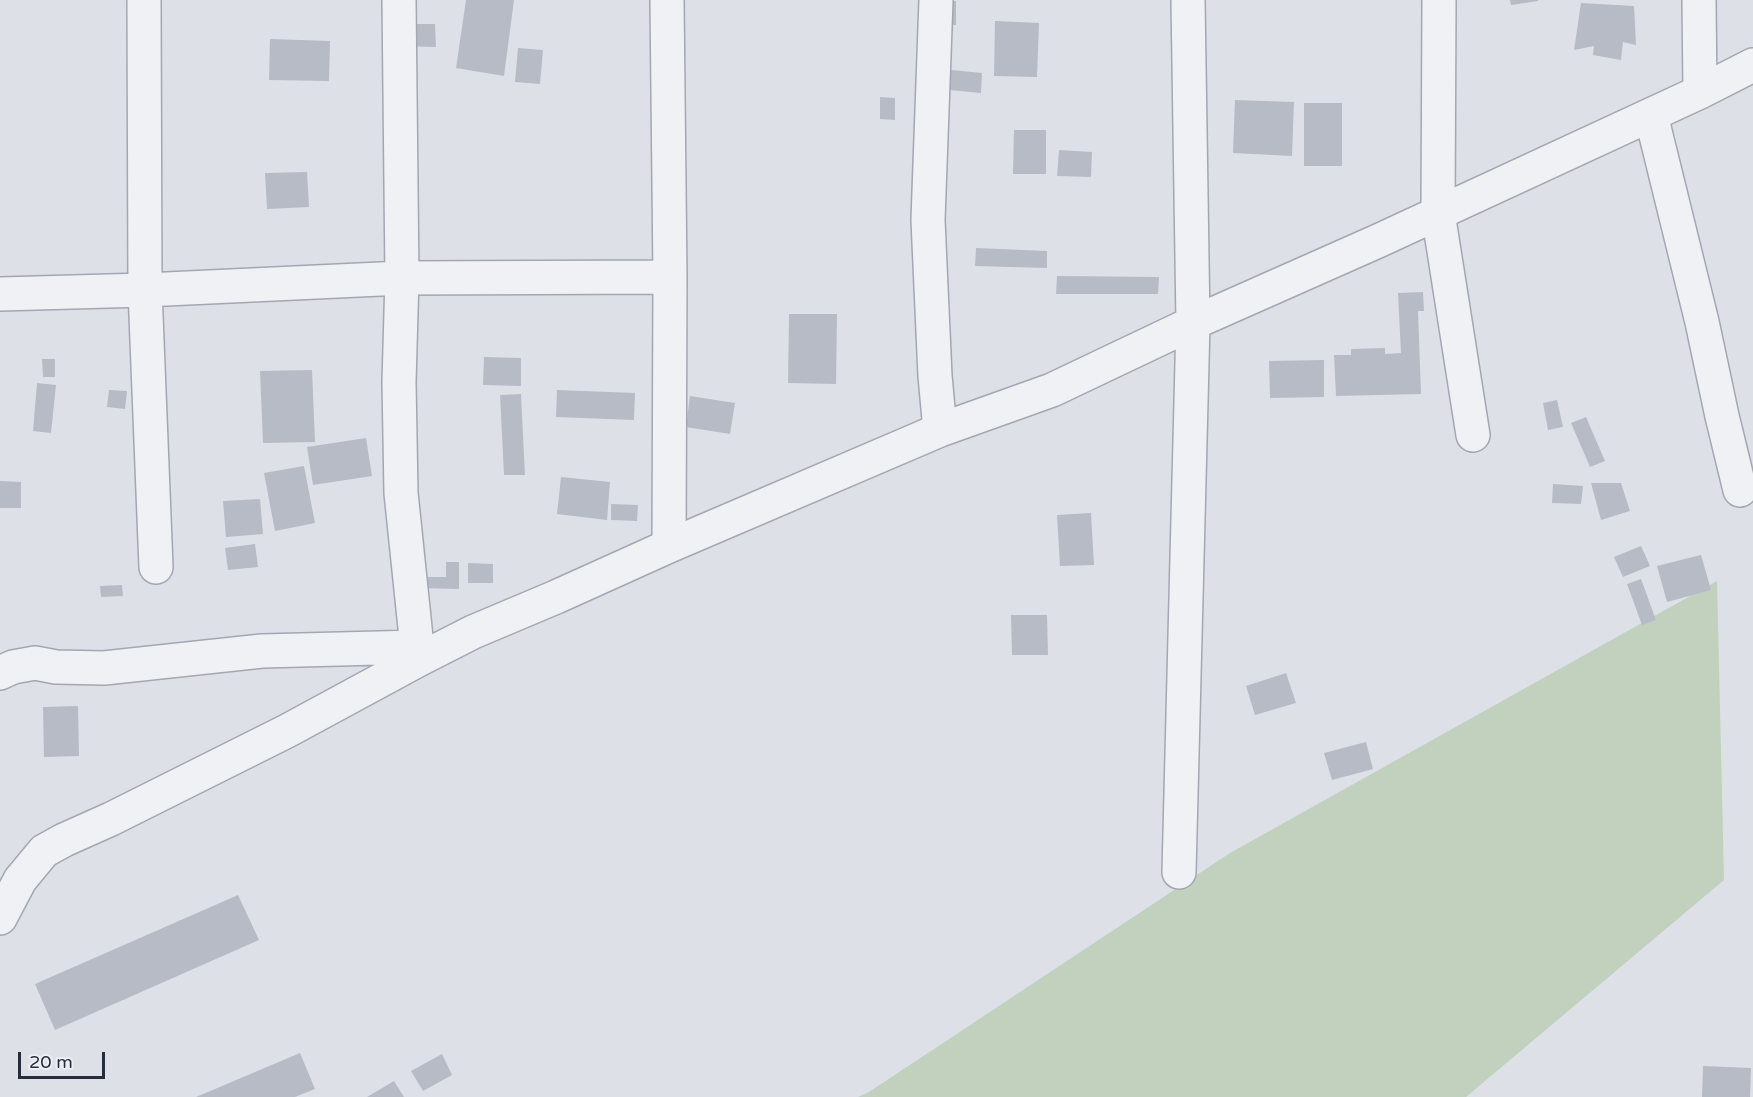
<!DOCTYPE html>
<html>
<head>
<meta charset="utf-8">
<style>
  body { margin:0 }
  #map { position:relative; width:1753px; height:1097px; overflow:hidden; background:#dde0e7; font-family:"Varela Round",sans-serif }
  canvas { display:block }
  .scale { position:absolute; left:18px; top:1052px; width:87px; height:27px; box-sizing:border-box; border:3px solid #272d3d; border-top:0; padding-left:8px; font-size:18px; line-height:21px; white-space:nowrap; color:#272d3d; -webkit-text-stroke:4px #eceff5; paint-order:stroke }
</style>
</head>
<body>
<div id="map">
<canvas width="1753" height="1097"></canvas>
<div class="scale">20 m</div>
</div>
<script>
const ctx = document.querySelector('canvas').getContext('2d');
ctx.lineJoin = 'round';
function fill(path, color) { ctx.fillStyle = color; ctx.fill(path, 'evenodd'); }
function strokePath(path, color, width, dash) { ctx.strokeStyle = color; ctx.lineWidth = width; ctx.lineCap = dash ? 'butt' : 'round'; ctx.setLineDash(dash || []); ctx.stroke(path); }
const green = new Path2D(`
  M1717,581L1724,880L1466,1097H858L869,1092L1230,853Z`);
const building = new Path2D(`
  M466,0H514L504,76L456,68Z
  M1510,0H1538V1L1511,5Z
  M941,1H956V25L941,24Z
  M1581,3L1634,6L1636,45L1623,42L1621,60L1593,55L1594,46L1574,50Z
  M995,21L1039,23L1037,77L994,76Z
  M402,24H435L436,47L402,46Z
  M270,39L330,41L329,81L269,80Z
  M518,48L543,50L540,84L515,82Z
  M951,70L982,73L981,93L949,90Z
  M880,97L895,98V120L880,119Z
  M1235,100L1294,102L1292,156L1233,153Z
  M1304,103H1342V166H1304Z
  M1014,130H1046V174H1013Z
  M1059,150L1092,152L1091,177L1057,176Z
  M307,172L309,207L267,209L265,173Z
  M976,248L1047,251V268L975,266Z
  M1057,276L1159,277L1158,294H1056Z
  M1423,292L1424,311H1418L1421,394L1336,396L1334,355H1351V349L1385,348V354L1401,353L1398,293Z
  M789,314H837L836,384L788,383Z
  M484,357L521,358V386L483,385Z
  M42,359H55V377H43Z
  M1324,360V397L1270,398L1269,361Z
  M312,370L315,442L263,443L260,371Z
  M37,383L56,385L51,433L33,431Z
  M109,390L127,391L125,409L107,407Z
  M557,390L635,393L634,420L556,417Z
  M521,394L525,475H504L500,395Z
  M690,396L735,403L730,434L686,427Z
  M1557,400L1563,427L1548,430L1543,403Z
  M1586,417L1605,461L1590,467L1571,423Z
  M366,438L372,476L313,485L307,447Z
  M304,466L315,523L275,531L264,473Z
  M561,477L610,482L607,520L557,514Z
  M0,481L21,482V508H0Z
  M1591,483H1621L1630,511L1601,520Z
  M1553,484L1583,486L1581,504L1552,503Z
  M260,499L263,534L226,537L223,501Z
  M611,504L638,505L637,521L611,520Z
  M1091,513L1094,565L1060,566L1057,515Z
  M255,544L258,567L228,570L225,548Z
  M1641,546L1650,566L1623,577L1614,557Z
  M1701,555L1711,590L1667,602L1657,566Z
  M446,562H459V589L417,588V577H446Z
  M468,563L493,564V583H468Z
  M1641,579L1656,620L1642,625L1627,584Z
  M122,585L123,596L101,597L100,586Z
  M1011,615H1047L1048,655H1012Z
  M1286,673L1296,703L1255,715L1246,686Z
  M78,706L79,756L44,757L43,707Z
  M1366,742L1373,769L1332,780L1324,753Z
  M238,895L259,940L55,1030L35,984Z
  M300,1053L315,1089L295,1097H196Z
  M442,1054L452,1075L423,1091L411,1071Z
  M1703,1066L1751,1068L1750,1097H1702Z
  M394,1081L404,1097H367Z`);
const minor = new Path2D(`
  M144,0L145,290L156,567
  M399,0L402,278L399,382L401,493L417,647L420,659
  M667,0L670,277L669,546
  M936,0L928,220L935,376L940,430
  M1439,0L1438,213L1473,435
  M1699,0L1700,92
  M1651,115L1702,322L1722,416L1740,490
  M0,294L145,290L402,278L670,277
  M0,673L13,667L35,663L56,667L104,668L262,651L417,647
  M1179,872L1193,323L1188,0
  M0,918L20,880L44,851L64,840L111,819L287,731L420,659L473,632L556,597L669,546L940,430L1052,390L1193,323L1378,241L1700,92L1753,65`);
fill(green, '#c1d1be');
fill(building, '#b7bbc6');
strokePath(minor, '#a3a7b1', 36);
strokePath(minor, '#f0f1f5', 33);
</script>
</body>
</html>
